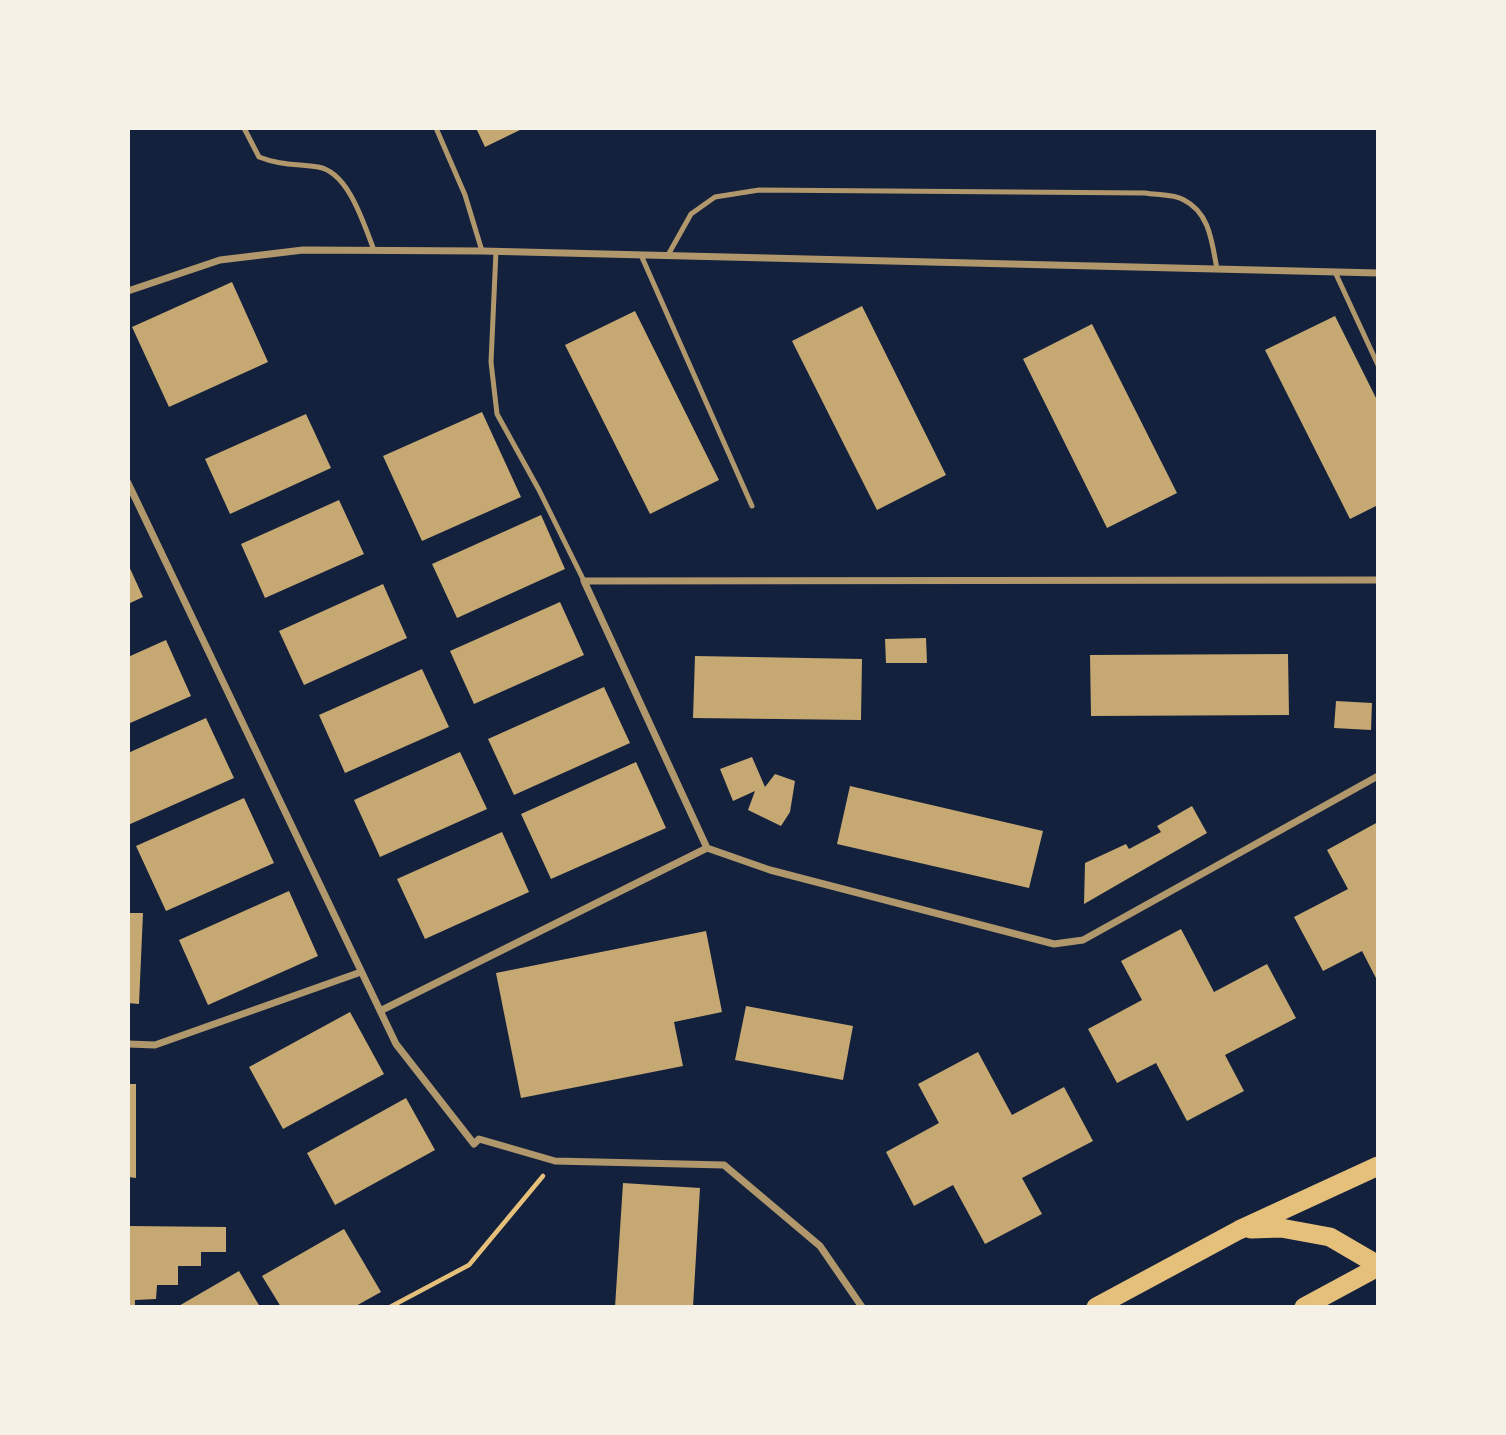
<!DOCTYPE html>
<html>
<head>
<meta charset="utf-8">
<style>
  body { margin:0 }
  #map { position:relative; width:1506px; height:1435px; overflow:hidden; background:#14213d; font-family:"Nunito Sans",sans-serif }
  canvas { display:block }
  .frame { position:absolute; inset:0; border:130px solid #f6f1e7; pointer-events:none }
</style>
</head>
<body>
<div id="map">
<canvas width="1506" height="1435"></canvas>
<div class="frame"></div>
</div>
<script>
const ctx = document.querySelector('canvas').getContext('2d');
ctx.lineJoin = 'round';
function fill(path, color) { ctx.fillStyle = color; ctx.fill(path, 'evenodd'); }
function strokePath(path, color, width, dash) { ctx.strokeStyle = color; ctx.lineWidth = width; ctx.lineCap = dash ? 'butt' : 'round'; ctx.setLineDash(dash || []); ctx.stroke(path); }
const building = new Path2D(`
  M476,128H524L485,147Z
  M232,282L268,362L169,407L132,327Z
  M862,306L946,475L877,510L792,341Z
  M635,311L719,480L650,514L565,345Z
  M1335,316L1378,402V505L1350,519L1265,350Z
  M1092,324L1177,493L1107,528L1023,359Z
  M482,412L521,497L422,541L383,456Z
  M306,414L331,468L230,514L205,459Z
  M339,500L364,554L265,598L241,544Z
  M541,515L565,569L457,618L432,564Z
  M128,564L143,597L128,604Z
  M383,584L407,638L304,685L279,631Z
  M560,602L584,655L474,704L450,651Z
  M926,638L927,663H886L885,639Z
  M166,640L191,696L128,724V657Z
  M1288,654L1289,715L1091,716L1090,655Z
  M695,656L862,659L861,720L693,718Z
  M422,669L449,727L345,773L319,715Z
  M604,687L630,743L514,795L488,739Z
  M1336,701L1372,703L1371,730L1334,728Z
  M206,718L234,778L128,825V753Z
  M460,752L487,809L380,857L354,800Z
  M752,757L765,787L775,774L795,781L790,812L781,826L748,810L755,791L733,801L720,769Z
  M636,762L666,828L551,879L521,814Z
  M850,786L1043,831L1029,888L837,844Z
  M244,798L274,863L166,911L136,846Z
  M1192,806L1207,833L1084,904L1085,863L1126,844L1129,849L1161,832L1157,826Z
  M1378,822V982L1362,951L1323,971L1294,917L1348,889L1327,850Z
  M502,832L529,892L425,939L397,879Z
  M289,891L318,956L208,1005L179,940Z
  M128,913H143L139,1004L128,1003Z
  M1181,929L1214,992L1267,964L1296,1018L1225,1055L1244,1091L1187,1121L1156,1063L1117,1083L1088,1029L1142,1000L1121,961Z
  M706,931L722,1012L674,1022L683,1066L521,1098L496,973Z
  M746,1006L853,1026L843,1080L735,1060Z
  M350,1012L384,1074L283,1129L249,1067Z
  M978,1052L1012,1115L1064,1087L1093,1141L1022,1178L1042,1214L985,1244L953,1185L914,1206L886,1152L939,1123L918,1084Z
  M128,1084H136V1178L128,1177Z
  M406,1098L435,1150L335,1205L307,1153Z
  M623,1183L700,1188L693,1307H615Z
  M128,1226L226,1227V1252H201V1266H178V1285H157L156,1299L135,1300V1307H128Z
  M344,1229L381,1292L354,1307H281L262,1276Z
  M239,1271L260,1307H177Z`);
const path = new Path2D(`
  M390,1307L469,1265L543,1176`);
const service = new Path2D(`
  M244,128L259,157C279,165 297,164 318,167C349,172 364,225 374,250
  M436,128L465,195L482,251
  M496,251L491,362L497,414L539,490L584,581
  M641,255L752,506
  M668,255L691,214L715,197L759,190L1145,193C1156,195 1174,194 1184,200C1210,213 1212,243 1217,269
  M1335,272L1378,365`);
const minor = new Path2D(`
  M128,291L220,260L303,250L482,251L1378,273
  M128,483L396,1044L474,1144L479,1139L555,1161L724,1165L820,1246L862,1307
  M707,848L584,581L1378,580
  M380,1011L707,848L770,870L1054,944L1083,940L1378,776
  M128,1044L155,1045L361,972`);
const trunk = new Path2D(`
  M1251,1229L1281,1228L1330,1237L1378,1265
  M1096,1307L1239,1230L1378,1166
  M1304,1307L1378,1267`);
fill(building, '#c6a872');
strokePath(path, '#e5c07b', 4.5);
strokePath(service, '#b1986c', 5);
strokePath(minor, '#b1986c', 7);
strokePath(trunk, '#e5c07b', 19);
</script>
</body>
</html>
